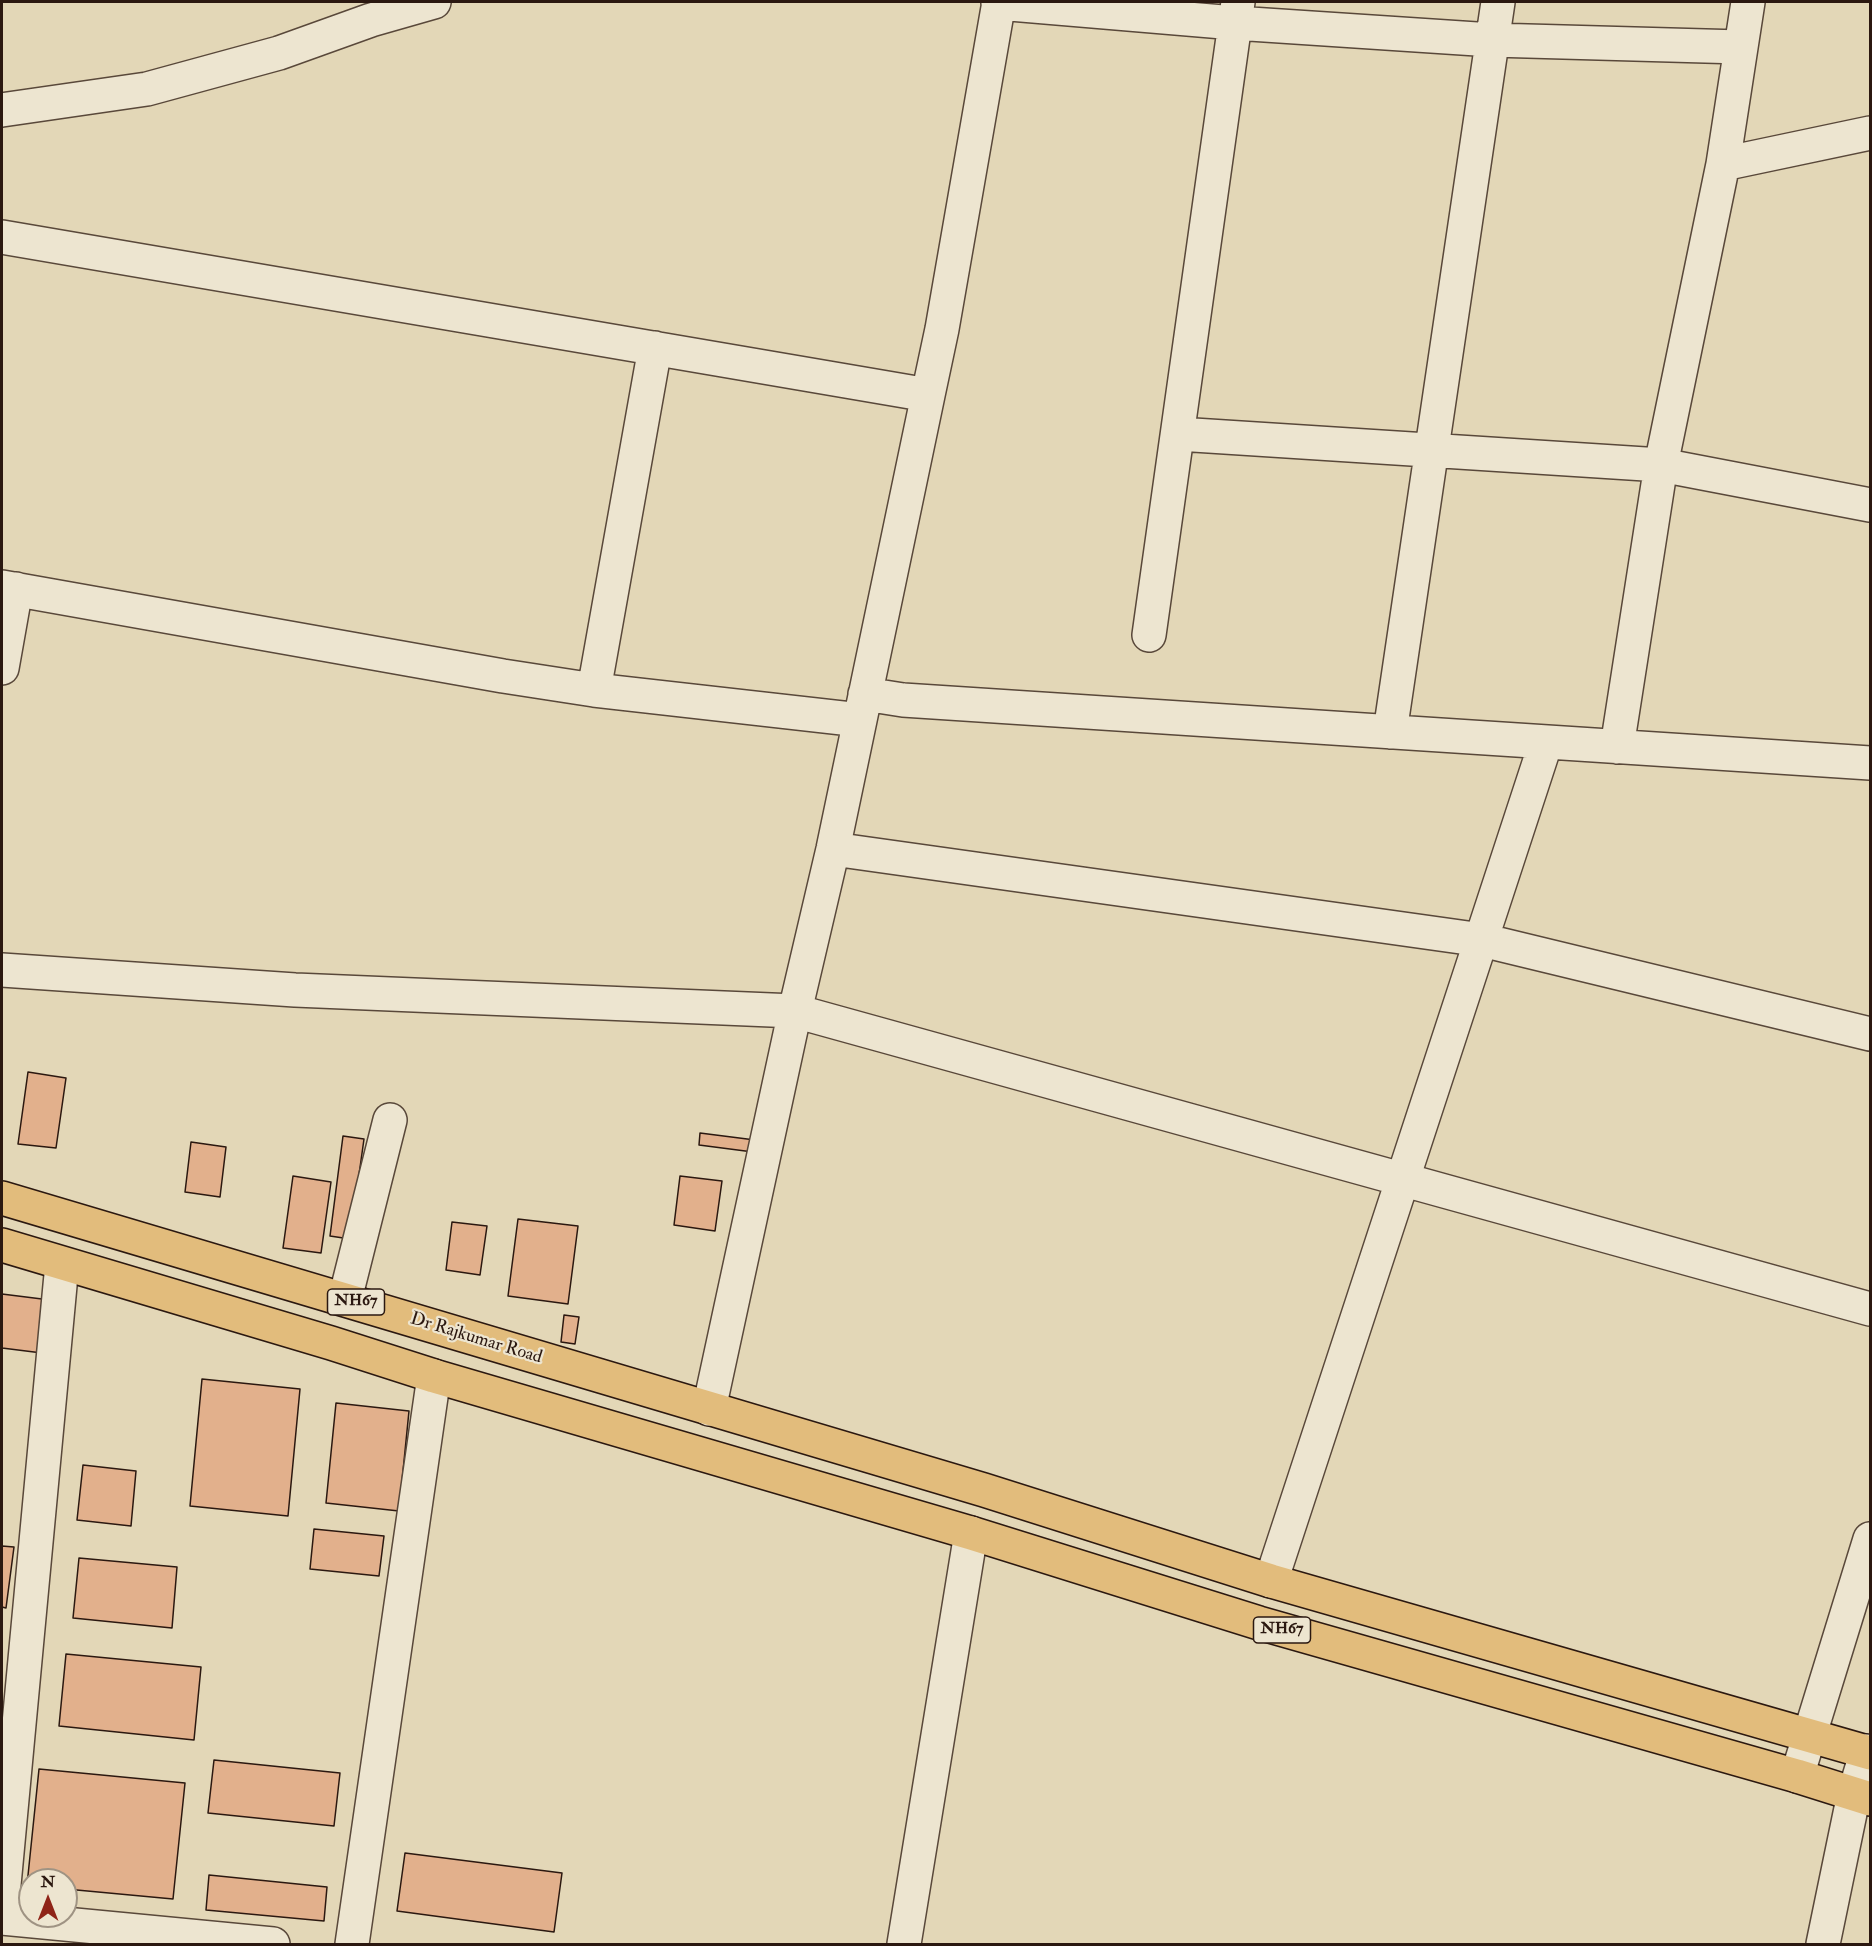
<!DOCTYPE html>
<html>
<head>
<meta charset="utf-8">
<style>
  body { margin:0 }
  #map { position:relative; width:1872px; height:1946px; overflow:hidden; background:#e3d7b7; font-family:"IM FELL Double Pica",serif }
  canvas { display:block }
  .frame { position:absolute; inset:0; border:3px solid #2b1810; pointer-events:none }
  .north { position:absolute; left:18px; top:1868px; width:60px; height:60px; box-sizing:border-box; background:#ede5d0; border:2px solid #9f9383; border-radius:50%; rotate:0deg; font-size:16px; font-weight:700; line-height:24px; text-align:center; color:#2b1810 }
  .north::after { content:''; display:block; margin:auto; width:21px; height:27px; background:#8f2418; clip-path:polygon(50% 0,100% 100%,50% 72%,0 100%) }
</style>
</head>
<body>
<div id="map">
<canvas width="1872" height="1946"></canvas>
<div class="frame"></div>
<div class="north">N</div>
</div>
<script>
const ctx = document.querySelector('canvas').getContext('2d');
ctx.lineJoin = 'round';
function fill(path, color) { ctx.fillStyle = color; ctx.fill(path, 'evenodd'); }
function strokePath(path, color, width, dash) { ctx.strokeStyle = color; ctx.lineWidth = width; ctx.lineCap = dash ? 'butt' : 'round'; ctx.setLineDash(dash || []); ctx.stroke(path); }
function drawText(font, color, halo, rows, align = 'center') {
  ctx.font = font + ' "IM FELL Double Pica",serif'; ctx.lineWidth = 4.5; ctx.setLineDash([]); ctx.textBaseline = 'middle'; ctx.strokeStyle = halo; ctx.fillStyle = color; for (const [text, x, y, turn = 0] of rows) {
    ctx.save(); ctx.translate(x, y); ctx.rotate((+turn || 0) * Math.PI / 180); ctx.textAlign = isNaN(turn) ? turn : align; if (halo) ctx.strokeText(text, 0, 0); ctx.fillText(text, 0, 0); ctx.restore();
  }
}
const building = new Path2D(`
  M28,1072L66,1078L56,1148L18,1144Z
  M700,1133L755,1140L753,1152L699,1145Z
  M343,1136L364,1139L350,1239L330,1236Z
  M191,1142L226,1147L220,1197L185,1192Z
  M293,1176L331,1182L321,1253L283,1248Z
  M680,1176L722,1181L715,1231L674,1225Z
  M518,1219L578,1226L568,1304L508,1296Z
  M452,1222L487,1226L480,1275L446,1270Z
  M2,1294L50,1300L42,1353L2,1348Z
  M564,1315L579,1317L575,1344L561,1342Z
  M202,1379L300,1389L288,1516L190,1506Z
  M336,1403L409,1411L399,1511L326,1503Z
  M83,1465L136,1471L131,1526L77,1520Z
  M314,1529L384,1536L379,1576L310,1569Z
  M2,1546L14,1547L6,1608L2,1607Z
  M79,1558L177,1567L172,1628L73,1618Z
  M66,1654L201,1667L194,1740L59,1726Z
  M214,1760L340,1773L334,1826L208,1813Z
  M39,1769L185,1783L173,1899L66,1889V1880H30V1885H27Z
  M405,1853L562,1873L554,1932L397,1911Z
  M209,1875L327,1887L324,1921L206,1910Z`);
const minor = new Path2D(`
  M1748,2L1723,164L1870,133
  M998,3L1235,23L1492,40L1741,47
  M2,110L147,89L279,53L371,20L434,2
  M2,237L928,395
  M1178,434L1661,465L1723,164
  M2,587L503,676L594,690L860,720
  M1149,635L1238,2
  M2,668L16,589
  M594,690L655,348
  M865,694L903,700L1870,763
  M1390,732L1498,2
  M1617,747L1661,465L1870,505
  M833,849L1482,940L1870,1034
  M2,970L295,990L795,1011L1870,1309
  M345,1299L390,1120
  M709,1409L795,1011L833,849L928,395L942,329L999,2
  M1271,1581L1546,742
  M1797,1776L1870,1539
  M2,1906L62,1264
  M2,1918L273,1944
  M352,1944L434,1376
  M904,1944L971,1533
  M1823,1944L1854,1794L1867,1751`);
const highway = new Path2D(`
  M2,1198L984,1490L1271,1581L1870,1753
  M2,1245L331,1343L434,1376L971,1533L1259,1623L1797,1776L1870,1799`);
const shields = [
  [356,1302,57],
  [1282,1630,57]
];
const shieldNames = [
  ["NH67",356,1302],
  ["NH67",1282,1630]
];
const streetNames = [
  ["Dr Rajkumar Road",476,1339,17]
];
fill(building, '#e2b08c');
strokePath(building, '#2b1810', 1.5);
strokePath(minor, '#59483a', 36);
strokePath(highway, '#2b1810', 36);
strokePath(minor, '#ede5d0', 33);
strokePath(highway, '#e2bc7c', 33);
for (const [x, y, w] of shields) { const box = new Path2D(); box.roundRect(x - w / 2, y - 13, w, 26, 4.5); ctx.fillStyle = '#ede5d0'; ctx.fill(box); strokePath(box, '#2b1810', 1.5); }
drawText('bold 16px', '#2b1810', null, shieldNames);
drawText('18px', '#2b1810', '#ede5d0', streetNames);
</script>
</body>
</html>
